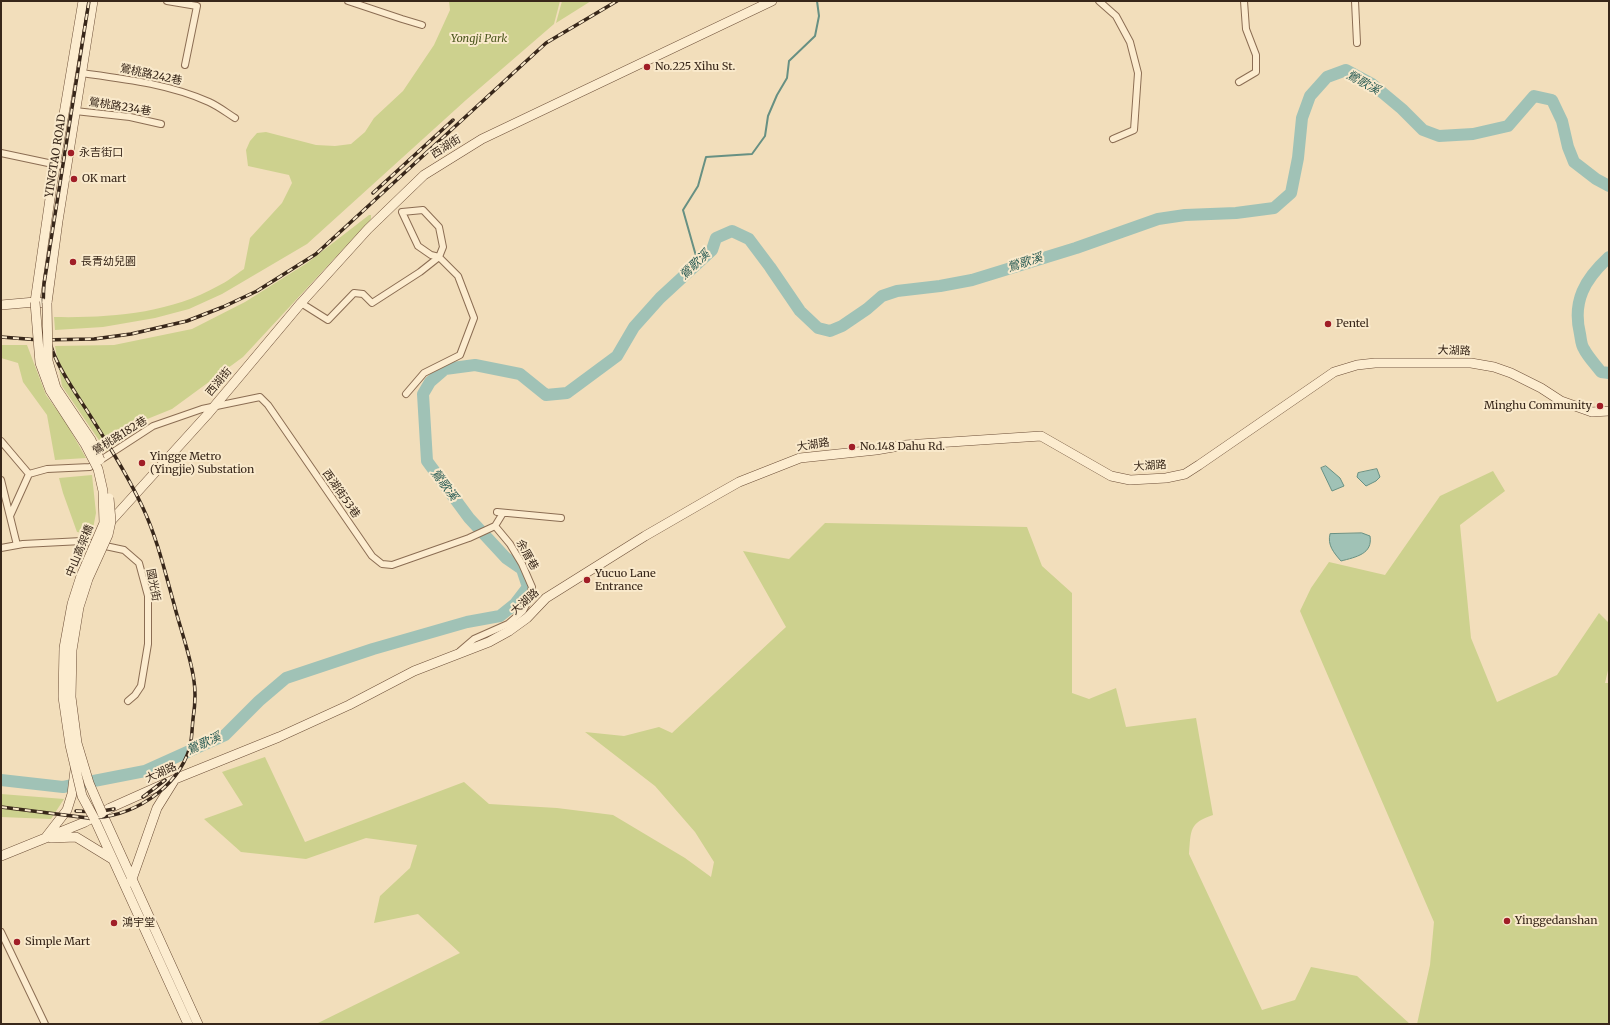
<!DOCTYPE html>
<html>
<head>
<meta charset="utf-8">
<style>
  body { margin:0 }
  #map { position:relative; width:1610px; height:1025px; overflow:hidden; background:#f2debb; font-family:Merriweather,serif }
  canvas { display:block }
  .frame { position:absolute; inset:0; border:2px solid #38271a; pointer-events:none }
</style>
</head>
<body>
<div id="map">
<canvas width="1610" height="1025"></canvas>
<div class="frame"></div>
</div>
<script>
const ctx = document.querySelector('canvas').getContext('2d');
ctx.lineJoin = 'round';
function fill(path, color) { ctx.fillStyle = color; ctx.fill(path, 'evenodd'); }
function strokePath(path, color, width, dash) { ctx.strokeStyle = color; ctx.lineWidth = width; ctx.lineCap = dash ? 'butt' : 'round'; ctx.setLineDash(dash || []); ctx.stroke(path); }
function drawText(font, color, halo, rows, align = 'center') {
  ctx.font = font + ' Merriweather,"Noto Sans TC",serif'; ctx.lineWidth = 4; ctx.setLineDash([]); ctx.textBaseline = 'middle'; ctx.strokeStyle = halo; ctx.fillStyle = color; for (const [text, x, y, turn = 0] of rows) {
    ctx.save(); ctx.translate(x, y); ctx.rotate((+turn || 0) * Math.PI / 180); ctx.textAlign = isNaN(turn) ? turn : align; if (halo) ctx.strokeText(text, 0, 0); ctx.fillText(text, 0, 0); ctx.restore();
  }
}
const green = new Path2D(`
  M449,1H560L554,24L466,100L307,244L222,294L189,309L155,318L103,327L55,330L54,317C109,318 168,314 218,286C227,282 235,275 244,269L250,238L282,203L292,183L289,175L248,166L246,150L250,141L257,133L266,132L316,145L335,146L351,144L365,132L374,118L403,91L434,45L450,10Z
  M562,1H591L556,23Z
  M369,215H371V219L243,357L172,409L135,424L107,452L62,386L55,346L114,345L192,329L245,302L307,263Z
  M1,345H27L46,395L65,421L86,458L55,460L47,415L23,382L18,363L1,358Z
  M1493,471L1505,491L1460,525L1471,638L1497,702L1557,675L1599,613L1609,623V666L1605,683H1609V1024H1417L1430,965L1434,922L1300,611L1311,588L1329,562L1385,575L1440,496Z
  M92,475L96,513L92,534L77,532L63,493L59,478Z
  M825,523L1027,527L1042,566L1072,593V693L1089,699L1116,688L1126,727L1196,718L1213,815C1189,823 1191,830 1189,854L1262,1010L1295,1000L1311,967L1357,976L1410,1024H316L460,953L418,914L374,923L380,896L410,868L417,845L366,838L306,859L241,852L204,819L243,805L222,772L265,757L305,842L464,782L489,804L557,808L613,815L685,858L711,877L714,862L695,832L655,786L585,732L624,736L659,727L672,733L786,627L743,551L789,559Z
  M1,794L64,799L51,819L1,817Z`);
const water = new Path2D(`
  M1326,466L1340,478L1344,486L1332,491L1321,468Z
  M1377,469L1380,477L1376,481L1366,486L1357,477L1358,473Z
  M1362,533L1370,536C1373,554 1356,557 1341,561C1334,553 1327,545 1330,534Z`);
const stream = new Path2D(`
  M698,263L683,210L698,186L706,157L752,154L765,136L768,116L777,95L787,78L789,61L815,36L819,16L817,1`);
const river = new Path2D(`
  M1609,257C1585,279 1572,301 1580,334C1581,339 1581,345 1584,349C1588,357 1595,364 1601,372L1609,373
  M1,780L63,787L145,771L225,735L259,701L286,678L373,649L467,622L500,616L515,604L528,587L522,569L506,558L469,518L427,461L423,394L430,382L445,369L475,365L520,374L546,395L567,393L617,356L634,327L660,298L712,250L716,238L732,231L749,239L770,267L800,311L818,328L830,331L842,326L867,309L882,296L897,291L940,286L972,280L1076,248L1158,219L1185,215L1236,213L1274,208L1291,193L1298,158L1302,118L1310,96L1327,77L1346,70L1372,84L1402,109L1423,130L1439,136L1473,134L1508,126L1534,96L1552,100L1562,121L1568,147L1574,162L1596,179L1609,186`);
const street = new Path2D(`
  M167,1L197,6L185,65
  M348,1L402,19L422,25
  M1099,1L1116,16L1130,42L1138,73L1134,130L1113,139
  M1355,1L1357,43
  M81,73C125,79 169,84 209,102C218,106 227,113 235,118
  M1239,82L1256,72V55L1246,29L1244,1
  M75,111L130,117L161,124
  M1,153L67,167
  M301,303L328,320L354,293L363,294L372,303L420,272L439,257L443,247L439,227L423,210L402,212L418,246L431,255L439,257L458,276L474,318L460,355L424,373L406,394
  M1,441L29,474L47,469L90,467L153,426L202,409L260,397L268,405L372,556L382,564L392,565L469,538L495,526L503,513
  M1,480L17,545
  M497,512L561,518
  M10,516L29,474
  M1,548L23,544L82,541L124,550L139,563L148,596V644L141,686L135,695L128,701
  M460,651L474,639L508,624L523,611L529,599L532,587L522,564L510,544L495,526
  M1,932L45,1024`);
const secondary = new Path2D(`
  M35,302L52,185L83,1
  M1,305L35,302L47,303L58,221L93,1
  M105,523L111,521L207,415L301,303L368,229L424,175L482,139L772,1
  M102,813L198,1024
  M94,818L188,1024
  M46,837L67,810L72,794L75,770
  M51,838L76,837L112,859
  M1,856L85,822L110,808L175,779L279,737L349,705L414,671L489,642L509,631L527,618L546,598L645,536L716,495L739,482L800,458L876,450L905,445L1041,436L1111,476L1130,480L1166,478L1185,474L1199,465L1334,372L1357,365L1375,363H1471L1494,367L1511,373L1541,388L1561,401L1592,412L1609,411
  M130,882L132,879L157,808L175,779`);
const rail = new Path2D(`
  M373,193L453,120
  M1,337L40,340L94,339L131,334L187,321L223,307L257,291L316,254L546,43L617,1
  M143,797L165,780
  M1,807L88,818C131,818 177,790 190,747C192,738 192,728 193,719C195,706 196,694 194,681C191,657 180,628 174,604C165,572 157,538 143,508C128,476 110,447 91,417C78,396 62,375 53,352C44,329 42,308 44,284L89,1
  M76,811L96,812L114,809`);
const secondaryBridge = new Path2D(`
  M35,302L40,363L50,390L85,444L98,469L103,491L104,523L81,576L72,604L64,648L63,697L70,745L82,796L94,818
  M47,303L48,361L56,388L91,440L100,460
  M102,813L89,783L77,743L71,697L72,650L79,607L88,579L108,535L111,521L109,498`);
const markers = [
  [647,67,4,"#a01e27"],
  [71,153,4,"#a01e27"],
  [74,179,4,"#a01e27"],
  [73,262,4,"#a01e27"],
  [1328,324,4,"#a01e27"],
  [1600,406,4,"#a01e27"],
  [852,447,4,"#a01e27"],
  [142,463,4,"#a01e27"],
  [587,580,4,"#a01e27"],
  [1507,921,4,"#a01e27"],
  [114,923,4,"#a01e27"],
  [17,942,4,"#a01e27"]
];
const parkNames = [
  ["Yongji Park",479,39]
];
const poiNames = [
  ["No.225 Xihu St.",655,67],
  ["永吉街口",79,153],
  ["OK mart",82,179],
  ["長青幼兒園",81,262],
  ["Pentel",1336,324],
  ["Minghu Community",1592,406,"right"],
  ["No.148 Dahu Rd.",860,447],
  ["Yingge Metro",150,457],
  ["(Yingjie) Substation",150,470],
  ["Yucuo Lane",595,574],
  ["Entrance",595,587],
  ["Yinggedanshan",1515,921],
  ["鴻宇堂",122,923],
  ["Simple Mart",25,942]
];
const streetNames = [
  ["鶯桃路242巷",151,75,12],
  ["鶯桃路234巷",120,107,9],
  ["西湖街",446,147,-32],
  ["YINGTAO ROAD",56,156,-81],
  ["大湖路",1454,351,2],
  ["西湖街",219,382,-50],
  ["鶯桃路182巷",120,436,-32],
  ["大湖路",813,445,-9],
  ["大湖路",1150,466,-4],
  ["西湖街53巷",341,494,55],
  ["中山高架橋",80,551,-68],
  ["余厝巷",527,555,61],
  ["國光街",153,585,79],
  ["大湖路",525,602,-42],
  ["大湖路",161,773,-24]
];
const waterNames = [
  ["鶯歌溪",1363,83,29],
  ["鶯歌溪",1025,263,-18],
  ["鶯歌溪",695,265,-44],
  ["鶯歌溪",444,485,53],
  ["鶯歌溪",204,744,-25]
];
fill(green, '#cdd18e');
fill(water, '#a0c2b6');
strokePath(water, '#679083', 1);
strokePath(stream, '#679083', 2);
strokePath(river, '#a0c2b6', 12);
strokePath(street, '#8b6d53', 8);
strokePath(secondary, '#6c4e37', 10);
strokePath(street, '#fceccf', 6);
strokePath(secondary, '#fceccf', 9);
strokePath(rail, '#38271a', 3.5);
strokePath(rail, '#f9e9cb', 2, [6]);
strokePath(secondaryBridge, '#6c4e37', 10, []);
strokePath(secondaryBridge, '#fceccf', 9);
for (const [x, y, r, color] of markers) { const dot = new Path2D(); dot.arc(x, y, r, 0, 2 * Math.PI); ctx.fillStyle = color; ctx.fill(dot); strokePath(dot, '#f9e9cb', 1.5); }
drawText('italic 11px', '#4c571e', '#f9e9cb', parkNames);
drawText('11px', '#38271a', '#f9e9cb', poiNames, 'left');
drawText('11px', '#38271a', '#f9e9cb', streetNames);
drawText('italic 12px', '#275a53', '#f9e9cb', waterNames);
</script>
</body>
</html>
